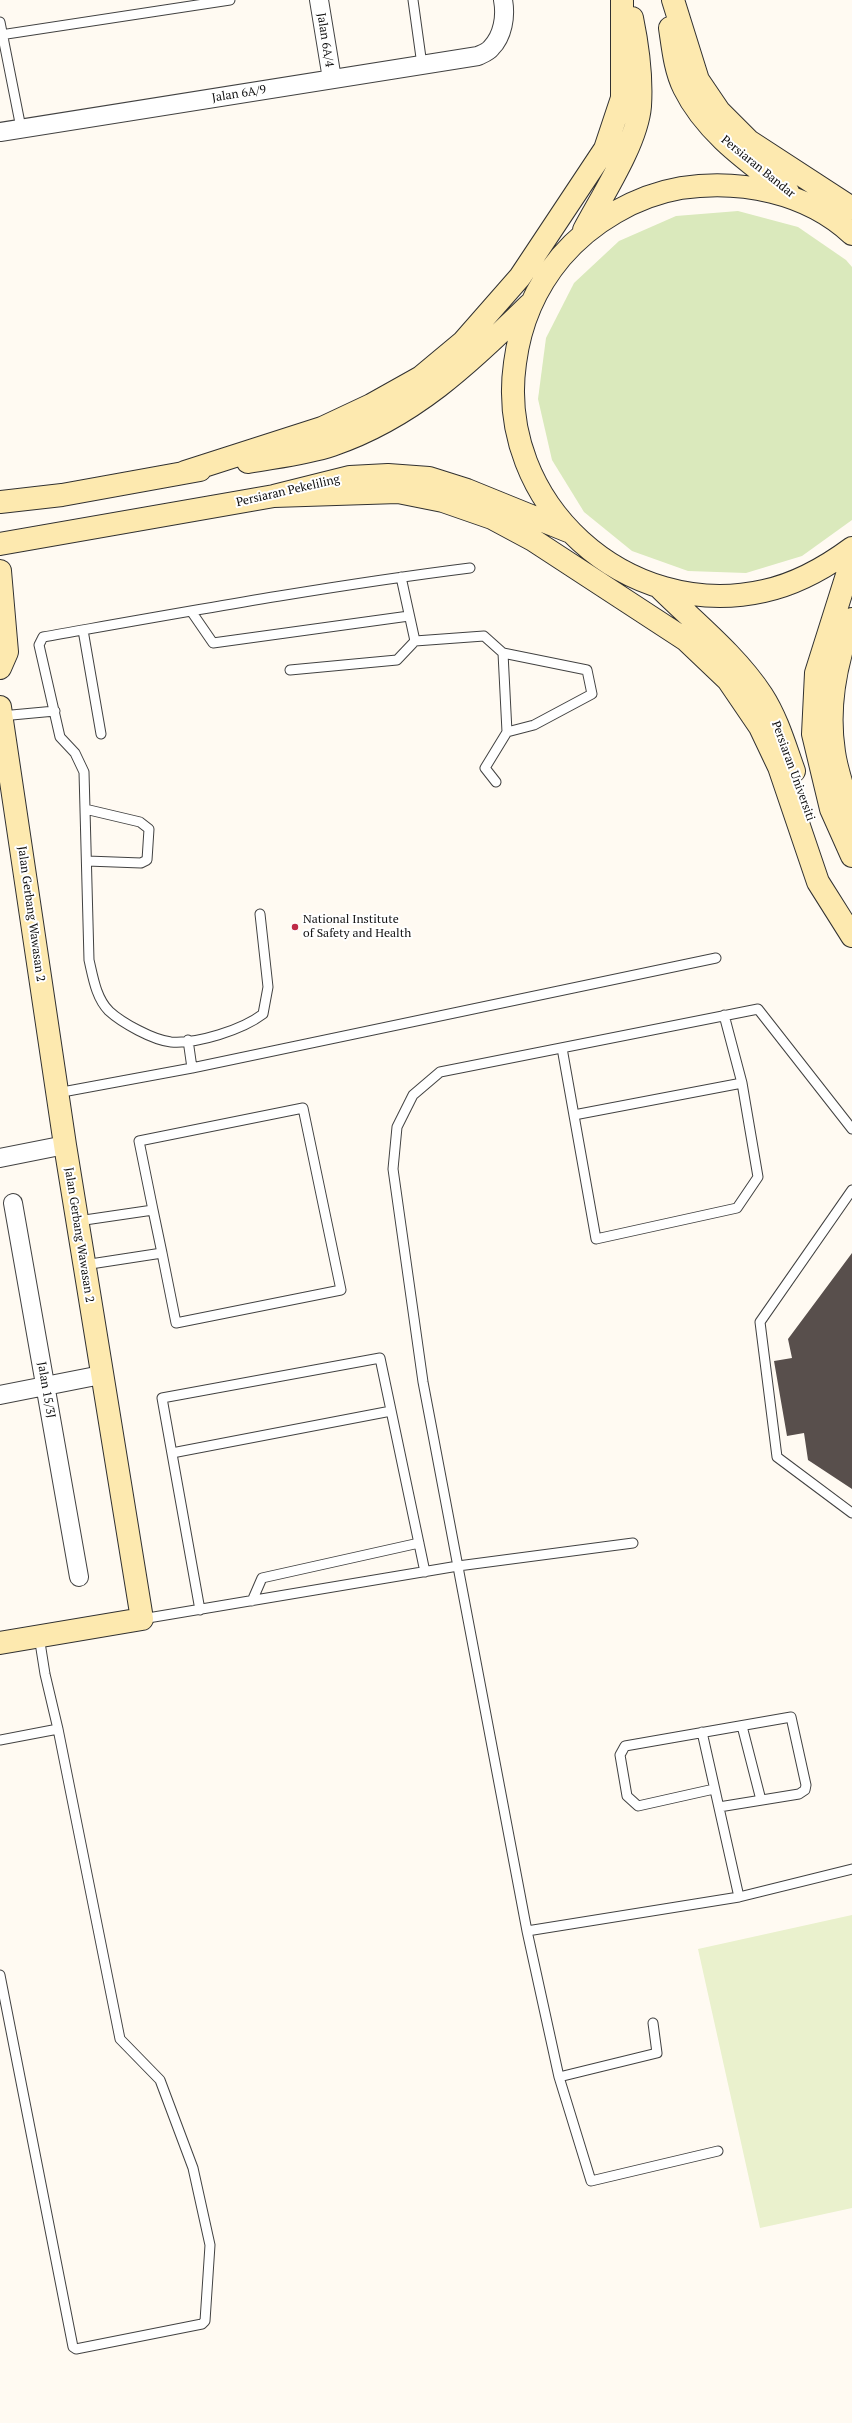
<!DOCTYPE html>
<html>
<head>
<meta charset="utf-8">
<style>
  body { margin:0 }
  canvas { display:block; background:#fffaf2 }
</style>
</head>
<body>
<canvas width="852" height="2423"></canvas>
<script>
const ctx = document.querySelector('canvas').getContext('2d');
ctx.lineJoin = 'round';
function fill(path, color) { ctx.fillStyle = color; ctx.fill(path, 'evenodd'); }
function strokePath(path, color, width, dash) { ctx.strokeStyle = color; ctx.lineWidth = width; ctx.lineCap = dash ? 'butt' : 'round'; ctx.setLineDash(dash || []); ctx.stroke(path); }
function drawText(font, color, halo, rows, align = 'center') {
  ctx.font = font + ' "PT Serif",serif'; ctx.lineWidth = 4; ctx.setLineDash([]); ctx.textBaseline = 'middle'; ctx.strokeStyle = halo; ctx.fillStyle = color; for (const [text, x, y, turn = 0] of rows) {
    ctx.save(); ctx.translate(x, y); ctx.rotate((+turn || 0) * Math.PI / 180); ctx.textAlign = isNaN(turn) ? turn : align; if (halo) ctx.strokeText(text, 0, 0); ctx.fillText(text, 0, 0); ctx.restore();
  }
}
const green = new Path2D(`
  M738,211L798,227L846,260L852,267V520L802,556L746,573L688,571L632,551L584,512L552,460L538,399L546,338L574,283L619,241L676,216Z`);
const pitch = new Path2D(`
  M852,1915V2208L760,2228L698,1949Z`);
const building = new Path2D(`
  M852,1253V1489L808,1460L804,1433L787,1436L774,1361L792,1358L788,1339Z`);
const lane = new Path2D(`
  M413,0L422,65
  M0,22L21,128
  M0,35L230,0
  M401,577L415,641L484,636L503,653L507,732
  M191,611L213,643L409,616
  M83,630L101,734
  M290,670L397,660L415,641
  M1,716L55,711
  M496,782L485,768L507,732L534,725L592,694L587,670L503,653
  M85,809L140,822L149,829L147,860L141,863L87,861
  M260,914L268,987L263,1014C242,1030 197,1044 171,1042C153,1040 122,1023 109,1011C96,998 93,977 89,960L84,772L75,753L60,737L39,645L43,637C185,612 327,586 470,568
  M724,1015L742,1083
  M188,1040L192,1068
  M562,1048L596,1239L737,1208L758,1177L742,1083L574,1115
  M57,1093L192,1068L716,958
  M852,1190L760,1322L777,1457L852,1513
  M153,1210L162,1253
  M78,1221L153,1210L139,1141L303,1108L341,1290L176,1323L162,1253L84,1265
  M172,1453L391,1411
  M252,1601L262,1578L419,1543
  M200,1610L162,1398L380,1358L425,1572
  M142,1619L458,1566L633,1543
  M742,1726L761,1800
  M702,1732L739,1897
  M0,1740L58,1729
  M714,1789L638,1806L627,1796L620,1755L625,1746L791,1717L806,1785L805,1790L799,1794L719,1807
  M527,1931L739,1897L852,1869
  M0,1975L73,2347L76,2349L202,2324L205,2321L210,2245L193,2168L160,2080L120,2039L58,1729L45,1674L39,1636
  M559,2077L657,2053L653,2023
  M718,2151L591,2181L559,2077L527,1931L423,1382L393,1169L397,1127L413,1095L440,1072L758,1009L852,1129`);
const street = new Path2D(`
  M319,0L332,79
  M0,132L478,56C482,54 488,52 491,48C503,36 506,16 503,0
  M0,1158L65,1145
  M13,1203L79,1577
  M0,1395L101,1375`);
const secondary = new Path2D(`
  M673,0L698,80L719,111L749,141L852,208
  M670,28C673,48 675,70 684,88C706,133 749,162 788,192
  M584,230C602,196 637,143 640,106C642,76 638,47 632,18
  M852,234C807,192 740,179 681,188C635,196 591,222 561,257C535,288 520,324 515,363C495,503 627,622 764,591C797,584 825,568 852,548
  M248,462C275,457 305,454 332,445C412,418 470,363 529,305
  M185,472L322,428L371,405L421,377L463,342L520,277L605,149L622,98V0
  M274,496L398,492L443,501L492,518L533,540L686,640L728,680L760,727L779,767L818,882L852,936
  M0,502L62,495L200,470
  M0,544L274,496L350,477L388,475L429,478L467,490L568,531
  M852,559L816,673L813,734L831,809L852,856
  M0,571L7,652L0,668
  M659,587C694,622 735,654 762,695C777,718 785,746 794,771
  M852,619C836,661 827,707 834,752C837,774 846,796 852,818
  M0,707L65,1145L142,1619L0,1643`);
const markers = [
  [295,927,4,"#be2946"]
];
const streetNames = [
  ["Jalan 6A/4",325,40,81],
  ["Jalan 6A/9",239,94,-9],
  ["Persiaran Bandar",758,167,39],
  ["Persiaran Pekeliling",288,491,-13],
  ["Persiaran Universiti",793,771,70],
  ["Jalan Gerbang Wawasan 2",31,914,82],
  ["Jalan Gerbang Wawasan 2",79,1235,81],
  ["Jalan 15/3J",46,1390,80]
];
const poiNames = [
  ["National Institute",303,920],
  ["of Safety and Health",303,934]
];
fill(green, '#dae9bc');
fill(pitch, '#eaf1cd');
fill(building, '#584f4c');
strokePath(lane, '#424242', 11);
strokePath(street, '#424242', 20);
strokePath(secondary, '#313131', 24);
strokePath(lane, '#fff', 9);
strokePath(street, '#fff', 18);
strokePath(secondary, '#fde9af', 22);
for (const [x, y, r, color] of markers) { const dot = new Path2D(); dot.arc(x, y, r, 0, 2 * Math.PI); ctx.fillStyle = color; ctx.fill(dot); strokePath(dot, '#fff', 1.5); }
drawText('12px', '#0f0f0f', '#fff', streetNames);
drawText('12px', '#0f0f0f', '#fff', poiNames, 'left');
</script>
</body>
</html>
